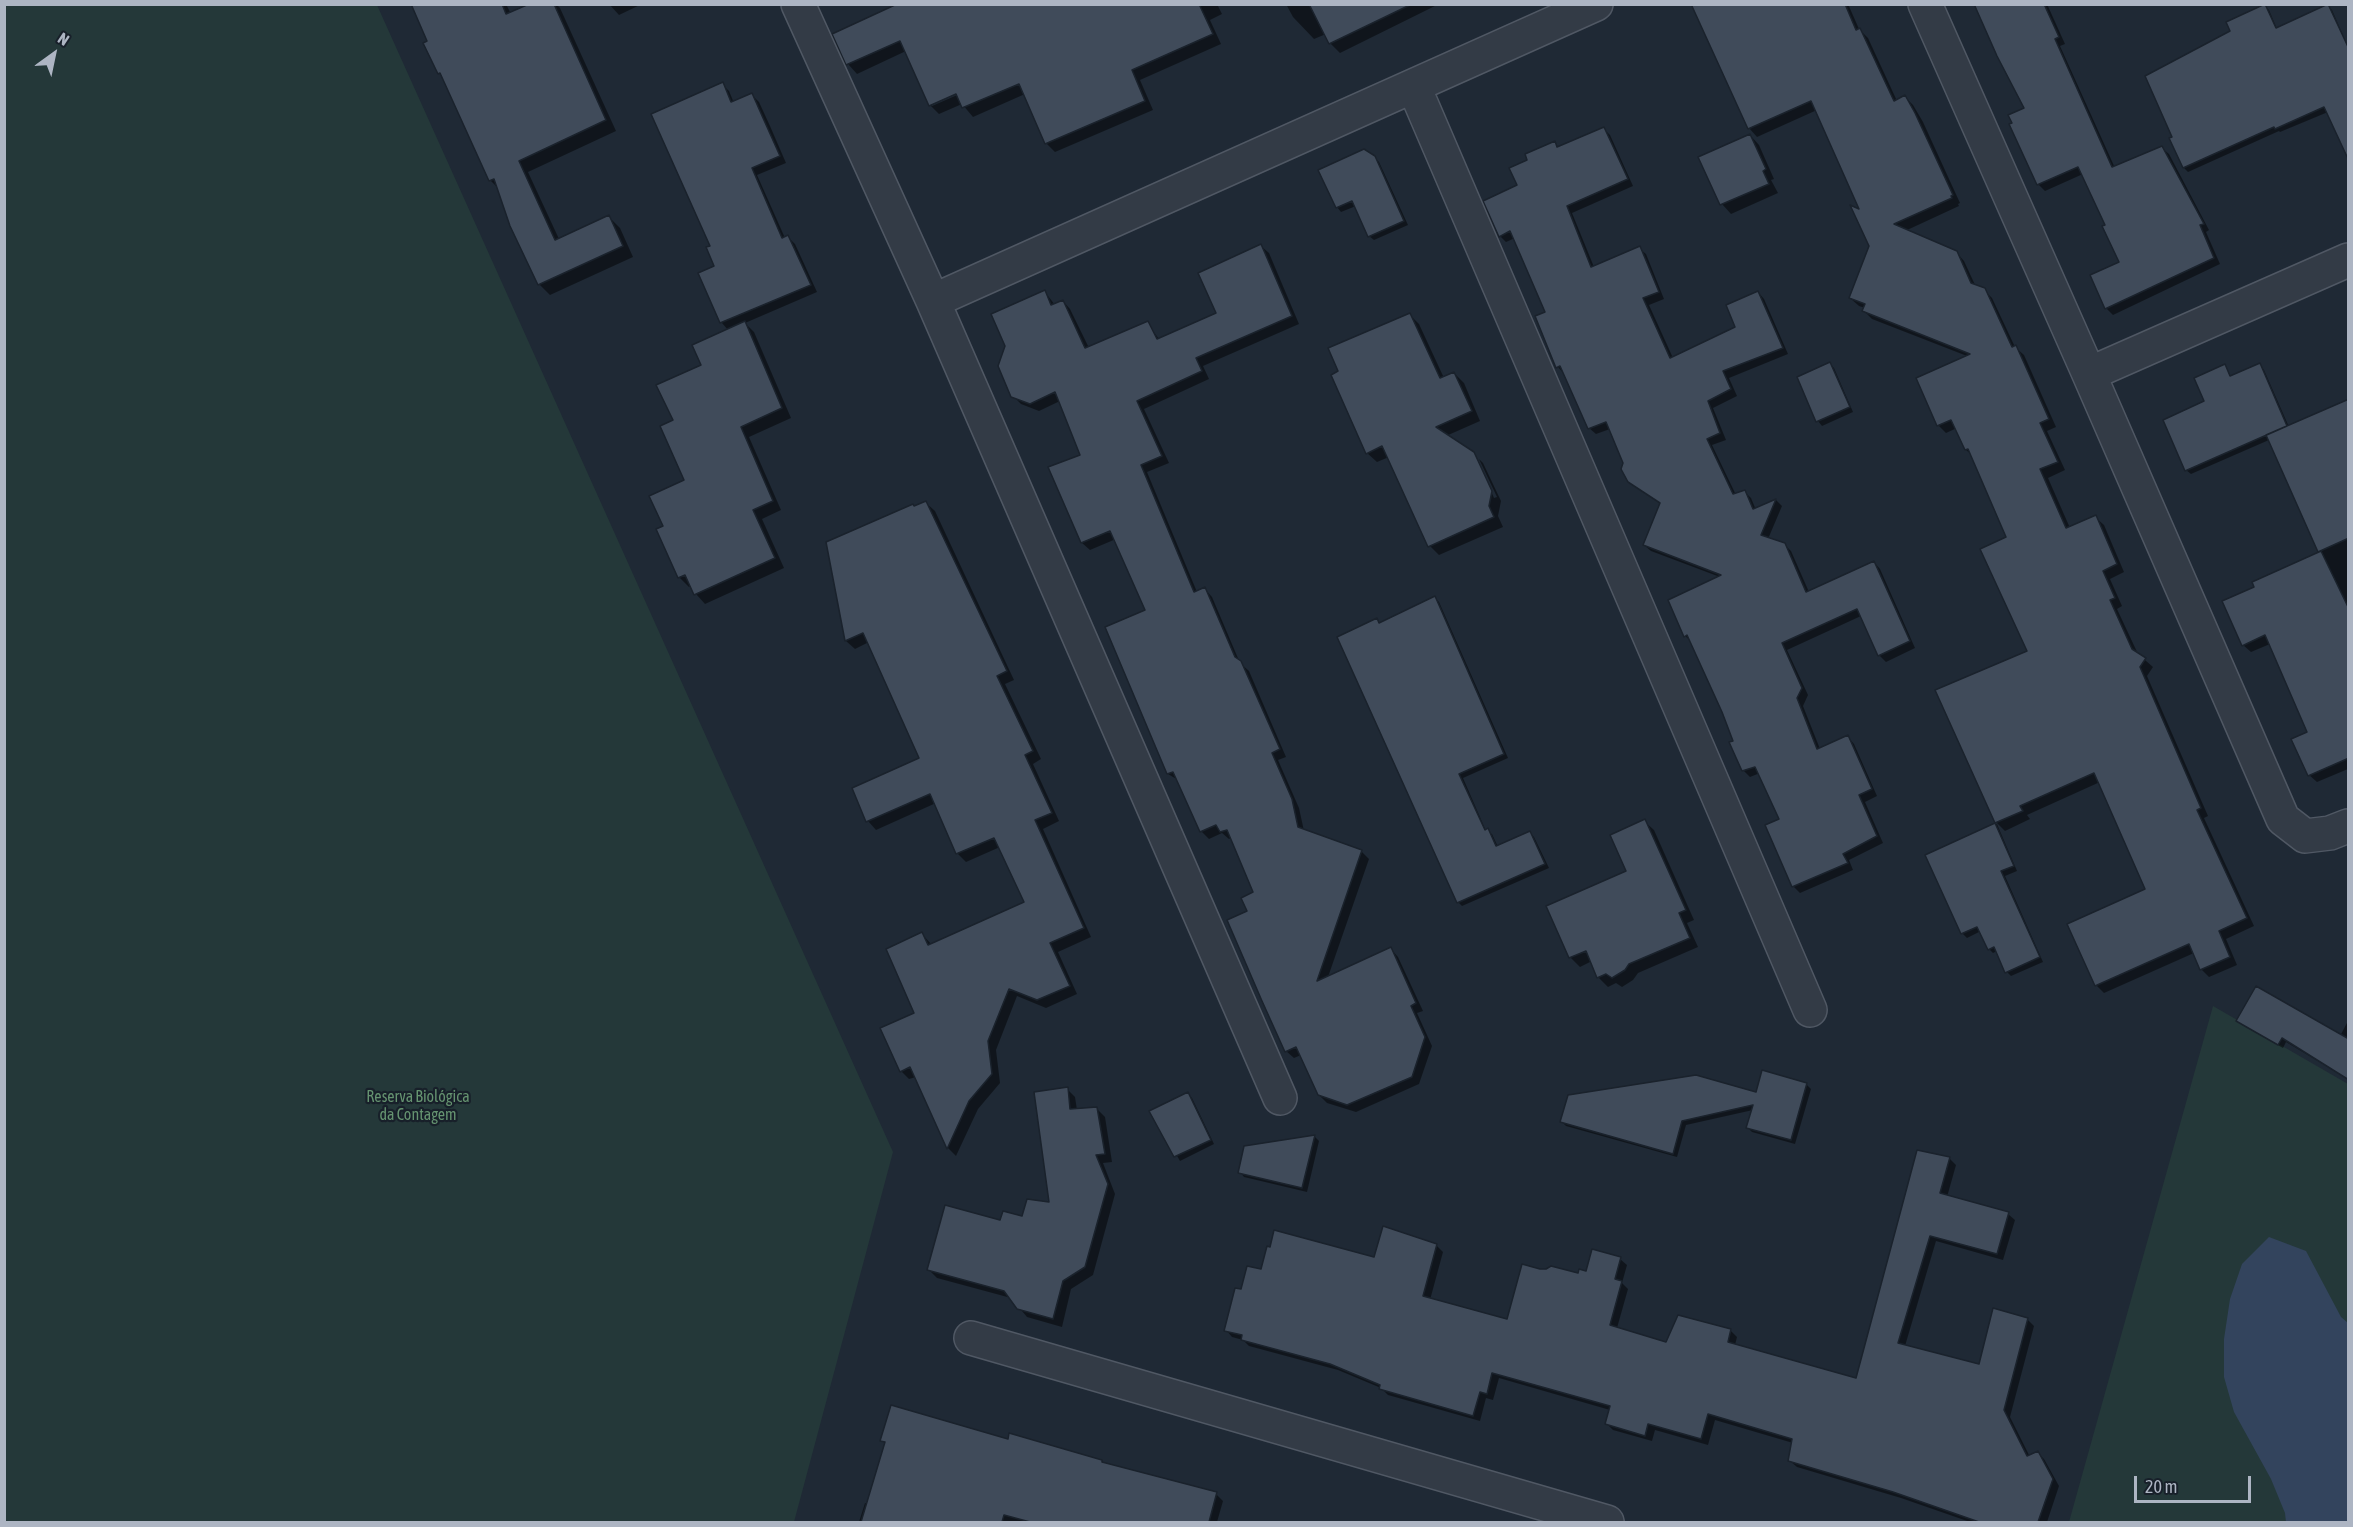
<!DOCTYPE html>
<html>
<head>
<meta charset="utf-8">
<style>
  body { margin:0 }
  #map { position:relative; width:2353px; height:1527px; overflow:hidden; background:#1f2935; font-family:"Asap Condensed",sans-serif }
  canvas { display:block }
  .frame { position:absolute; inset:0; border:6px solid #adb5c3; pointer-events:none }
  .north { position:absolute; left:24px; top:24px; width:60px; height:60px; -webkit-text-stroke:4px #18202a; paint-order:stroke; rotate:33deg; font-size:16px; font-weight:700; line-height:24px; text-align:center; color:#adb5c3 }
  .north::after { content:''; display:block; margin:auto; width:21px; height:27px; background:#adb5c3; clip-path:polygon(50% 0,100% 100%,50% 72%,0 100%) }
  .scale { position:absolute; left:2134px; top:1476px; width:117px; height:27px; box-sizing:border-box; border:3px solid #adb5c3; border-top:0; padding-left:8px; font-size:18px; line-height:21px; white-space:nowrap; color:#adb5c3; -webkit-text-stroke:4px #18202a; paint-order:stroke }
</style>
</head>
<body>
<div id="map">
<canvas width="2353" height="1527"></canvas>
<div class="frame"></div>
<div class="north">N</div>
<div class="scale">20 m</div>
</div>
<script>
const ctx = document.querySelector('canvas').getContext('2d');
ctx.lineJoin = 'round';
function fill(path, color) { ctx.fillStyle = color; ctx.fill(path, 'evenodd'); }
function strokePath(path, color, width, dash) { ctx.strokeStyle = color; ctx.lineWidth = width; ctx.lineCap = dash ? 'butt' : 'round'; ctx.setLineDash(dash || []); ctx.stroke(path); }
function drawText(font, color, halo, rows, align = 'center') {
  ctx.font = font + ' "Asap Condensed",sans-serif'; ctx.lineWidth = 4.5; ctx.setLineDash([]); ctx.textBaseline = 'middle'; ctx.strokeStyle = halo; ctx.fillStyle = color; for (const [text, x, y, turn = 0] of rows) {
    ctx.save(); ctx.translate(x, y); ctx.rotate((+turn || 0) * Math.PI / 180); ctx.textAlign = isNaN(turn) ? turn : align; if (halo) ctx.strokeText(text, 0, 0); ctx.fillText(text, 0, 0); ctx.restore();
  }
}
const green = new Path2D(`
  M5,4L377,5L893,1152L794,1522H5Z
  M2213,1006L2348,1084V1522H2069Z`);
const water = new Path2D(`
  M2269,1237L2306,1251L2341,1317L2348,1323V1522H2286L2285,1513L2271,1479L2234,1412L2224,1377V1339L2230,1299L2242,1264Z`);
const shadow = new Path2D(`
  M412,4H506L511,14L532,4H556L560,8L616,131L528,172L559,239L609,217L620,228L633,257L550,295L539,284L499,189L490,180L443,77L439,73L429,42Z
  M609,4H642L619,15Z
  M1023,4H1217L1222,14L1210,20L1221,44L1140,80L1153,110L1055,152L1046,143L1025,94L973,117L962,104L939,114L930,105L906,51L857,74L848,64L834,35ZM963,90L964,92L932,106V103Z
  M1286,4H1439L1340,53L1330,43L1326,34L1314,39L1293,17Z
  M1702,4H1848L1859,29L1868,38L1897,101L1905,97L1913,105L1923,122L1960,203L1958,204L1959,206L1905,231L1956,252L1964,261L1976,287L1984,290L1992,298L2015,347L2024,355L2056,427L2047,431L2065,470L2048,478L2070,528L2095,517L2104,525L2124,572L2110,579L2122,606L2117,609L2138,654L2153,667L2147,676L2208,816L2204,818L2254,926L2226,939L2237,965L2209,977L2201,969L2194,953L2104,993L2096,985L2147,889L2100,782L2027,815L2030,819L2005,831L1996,822L1937,691L2029,652L2008,538L1972,455L1966,450L1957,428L1946,433L1938,425L1967,356L1872,319L1864,311L1865,308L1859,306L1850,298L1871,246L1862,212L1817,110L1757,137L1749,128Z
  M1976,4H2047L2065,44L2060,46L2115,168L2162,148L2169,154L2209,230L2206,232L2220,264L2113,315L2106,308L2121,263L2108,226L2083,174L2045,191L2038,184L2026,108Z
  M2265,6L2269,10L2277,29L2328,6L2332,10L2348,47V158L2328,112L2280,132L2279,131L2188,172L2184,168L2171,139L2174,138L2232,32Z
  M722,84L729,91L734,103L752,95L759,102L770,126L786,163L757,175L785,238L788,237L795,244L817,292L745,323L754,332L791,418L749,437L781,510L762,519L784,568L705,604L696,594L691,586L689,587L679,577L665,527L686,481L675,421L703,366L728,330L722,323L700,274L716,267L712,246Z
  M1604,129L1610,135L1633,186L1572,213L1594,267L1639,248L1646,254L1664,299L1649,305L1673,358L1737,327L1758,292L1764,299L1788,354L1729,378L1737,396L1713,408L1726,440L1712,445L1736,495L1745,492L1751,498L1756,510L1776,500L1782,506L1768,539L1784,544L1791,551L1809,592L1874,562L1880,569L1915,648L1886,662L1879,655L1861,616L1787,650L1808,695L1803,706L1820,749L1848,737L1854,744L1877,796L1865,802L1883,843L1849,860L1853,870L1800,893L1793,886L1781,820L1760,773L1750,777L1743,770L1735,741L1692,642L1685,636L1720,577L1651,551L1644,545L1661,504L1629,481L1624,463L1610,429L1596,434L1589,428L1564,374L1558,367L1537,317L1547,312L1515,238L1506,242L1500,236L1529,161L1554,143L1560,148Z
  M1750,135L1759,145L1774,179L1771,180L1778,193L1731,214L1722,204Z
  M1374,157L1379,162L1408,225L1374,240L1369,236L1356,206L1341,212L1337,207Z
  M1261,246L1269,253L1299,324L1203,366L1209,379L1144,409L1169,463L1147,472L1197,592L1205,589L1212,597L1240,663L1249,671L1286,757L1278,760L1299,808L1304,831L1362,852L1369,859L1328,977L1391,949L1398,957L1423,1011L1417,1013L1432,1046L1419,1084L1356,1112L1327,1103L1319,1095L1301,1055L1294,1058L1286,1051L1249,912L1255,893L1232,838L1229,839L1222,833L1209,839L1201,831L1178,780L1168,774L1147,611L1116,539L1090,550L1082,543V455L1060,401L1039,411L1021,404L1013,396L1045,292L1055,305L1063,301L1070,309L1089,348L1147,323L1159,339L1218,313Z
  M1410,315L1419,324L1444,378L1454,373L1464,383L1480,421L1446,436L1476,456L1494,498L1497,497L1479,459L1483,463L1501,501L1498,516L1503,527L1439,555L1430,546L1389,457L1377,462L1367,453Z
  M1830,364L1834,368L1853,412L1822,426L1818,421L1798,378Z
  M2260,365L2264,370L2289,427L2348,400V769L2317,782L2309,775V733L2270,644L2251,652L2243,645L2256,587L2320,553L2269,440L2191,474L2186,470L2206,402L2224,366L2231,377Z
  M926,503L935,511L1014,680L1005,684L1041,759L1033,764L1059,821L1043,829L1091,937L1058,952L1077,994L1046,1008L1017,996L996,1050L1000,1083L978,1109L956,1156L948,1148L916,1077L909,1079L901,1071L916,1013L922,934L932,945L1026,903L1000,847L966,862L958,854L936,803L876,830L868,821L854,788L921,759L869,642L855,649L846,641L827,543Z
  M1435,598L1439,602L1508,758L1463,778L1486,831L1492,834L1498,847L1530,833L1534,837L1549,868L1462,906L1458,902L1377,620L1381,624Z
  M1644,821L1654,830L1694,920L1687,923L1698,947L1638,973L1633,980L1622,987L1616,983L1608,987L1598,977L1592,961L1580,967L1570,957L1628,872Z
  M1997,824L2017,871L2005,876L2043,962L2011,976L2007,972L1997,951L1993,953L1989,949L1981,931L1967,938L1962,933L1927,855Z
  M2348,1021V1079L2286,1042L2283,1048L2242,1025L2340,1036Z
  M1806,1084L1811,1089L1795,1144L1752,1132L1748,1128L1753,1110L1686,1125L1677,1157L1566,1126L1562,1122L1757,1094Z
  M1067,1089L1075,1097L1077,1110L1097,1109L1105,1117L1112,1162L1103,1163L1115,1194L1093,1275L1071,1289L1062,1327L1027,1317L1011,1298L937,1278L929,1270L1001,1222L1024,1218L1051,1204Z
  M1188,1094L1192,1098L1214,1144L1180,1161L1151,1111Z
  M1315,1137L1319,1141L1307,1192L1244,1177L1240,1172L1245,1147Z
  M1918,1152L1950,1159L1956,1165L1947,1197L2008,1214L2015,1220L2003,1260L1936,1241L1905,1346L1980,1366L2027,1319L2034,1326L2010,1417L2030,1457L2038,1453L2044,1459L2059,1486L2047,1522H1970L1901,1498L1797,1467L1790,1461L1793,1443L1715,1420L1708,1445L1655,1430L1652,1441L1613,1430L1607,1424L1610,1410L1499,1378L1493,1400L1486,1398L1480,1421L1388,1395L1381,1388L1338,1370L1249,1346L1243,1340L1232,1337L1226,1330L1242,1291L1262,1271L1375,1259L1436,1245L1443,1252L1430,1300L1508,1321L1540,1270L1579,1275L1620,1259L1627,1265L1622,1283L1628,1289L1617,1328L1667,1344L1679,1317L1731,1331L1737,1337L1735,1345L1857,1380Z
  M882,1440L1008,1441L1102,1461L1105,1464L1216,1494L1223,1501L1217,1522H859L865,1503L868,1504L886,1444Z`);
const building = new Path2D(`
  M411,4H502L506,14L529,4H554L606,120L519,161L555,240L609,215L623,246L538,285L510,226L494,179L489,181L440,73L438,74L423,43L427,41Z
  M897,4H1199L1213,34L1132,70L1145,101L1045,144L1019,84L962,108L956,94L929,106L900,41L846,65L832,34Z
  M1309,4H1412L1329,44Z
  M1691,4H1845L1856,30L1860,28L1894,101L1905,95L1915,113L1953,195L1951,196L1952,198L1894,224L1957,251L1971,283L1985,288L2012,347L2016,345L2049,419L2040,423L2058,462L2040,469L2066,528L2096,515L2117,564L2103,571L2115,598L2110,600L2132,649L2146,658L2140,667L2201,808L2197,810L2247,918L2219,931L2230,957L2200,970L2189,944L2095,986L2067,924L2145,889L2094,773L2020,806L2023,811L1995,823L1935,690L2027,651L1980,549L2006,537L1968,449L1965,450L1951,420L1937,426L1916,378L1970,354L1862,311L1865,304L1849,298L1869,246L1850,205L1859,209L1811,101L1748,129Z
  M1974,4H2044L2059,37L2055,39L2112,167L2162,146L2204,224L2200,225L2214,258L2105,309L2090,275L2119,262L2102,226L2105,225L2078,167L2037,185L2009,124L2012,123L2008,115L2024,108L1997,56Z
  M2265,4L2276,28L2328,4L2349,49V161L2324,107L2275,129L2274,127L2183,168L2169,138L2172,137L2145,76L2230,31L2226,22Z
  M723,82L731,102L752,93L763,118L780,156L752,168L782,238L788,235L811,285L720,323L698,273L714,266L706,247L710,246L651,114Z
  M1604,127L1628,179L1567,206L1591,267L1640,246L1659,292L1643,298L1670,358L1735,327L1726,305L1758,291L1783,348L1723,371L1731,389L1708,401L1720,433L1707,439L1733,494L1745,490L1753,509L1776,499L1761,535L1785,543L1806,592L1874,561L1910,641L1878,656L1857,609L1782,643L1802,688L1797,698L1817,749L1848,735L1872,789L1859,795L1877,836L1843,854L1848,863L1792,887L1765,825L1779,819L1755,767L1742,771L1729,742L1733,741L1722,712L1687,635L1684,637L1668,600L1721,575L1643,545L1660,503L1628,482L1621,469L1623,463L1606,422L1588,429L1560,366L1556,368L1535,316L1545,312L1510,231L1499,237L1483,201L1517,185L1509,168L1527,160L1525,154L1555,141L1557,147Z
  M1750,134L1766,169L1763,171L1769,184L1720,205L1698,157Z
  M1364,149L1375,156L1404,221L1368,237L1352,201L1336,208L1318,170Z
  M1261,244L1292,316L1196,358L1202,371L1137,401L1162,456L1141,465L1194,592L1205,587L1235,657L1241,661L1280,749L1272,753L1292,799L1298,827L1362,850L1317,981L1391,947L1416,1003L1411,1006L1425,1037L1412,1077L1347,1105L1318,1095L1296,1047L1285,1052L1262,1001L1227,920L1247,911L1241,898L1253,892L1227,830L1220,832L1216,825L1200,832L1173,772L1167,774L1105,627L1145,610L1110,531L1081,543L1048,467L1080,455L1055,392L1030,404L1011,397L998,366L1005,346L991,314L1045,290L1051,305L1063,300L1085,348L1148,321L1157,339L1216,313L1198,273Z
  M1410,313L1440,378L1454,372L1472,411L1436,427L1474,452L1492,491L1489,506L1494,517L1428,547L1382,446L1366,454L1331,375L1338,371L1328,348Z
  M745,321L782,408L741,427L773,501L753,510L775,558L694,595L685,575L678,578L656,529L663,526L649,496L684,480L660,426L673,420L656,385L701,365L692,345Z
  M1830,362L1850,407L1816,422L1797,377Z
  M2260,363L2287,426L2185,471L2163,420L2204,401L2194,378L2225,364L2230,376Z
  M2349,399V538L2318,552L2266,435Z
  M926,501L1007,671L997,676L1033,751L1025,755L1052,813L1035,820L1084,928L1050,943L1070,986L1037,1000L1009,989L988,1041L992,1074L969,1101L947,1149L910,1067L900,1072L880,1028L914,1013L886,949L922,932L928,945L1024,902L994,838L956,854L930,794L866,822L852,788L919,758L863,633L845,641L826,542L913,504L914,506Z
  M2321,551L2349,609V758L2308,776L2291,739L2307,732L2265,635L2242,646L2222,601L2254,587L2252,582Z
  M1435,596L1504,754L1459,774L1485,830L1488,828L1496,846L1530,831L1545,864L1457,903L1337,637L1377,618L1379,623Z
  M1645,819L1686,910L1679,913L1690,938L1629,964L1625,970L1612,978L1606,974L1597,978L1586,951L1569,958L1546,906L1626,871L1610,835Z
  M1995,823L2014,866L2001,871L2040,957L2005,973L1994,947L1988,950L1977,927L1961,934L1925,855Z
  M2256,986L2349,1039V1080L2282,1038L2278,1045L2236,1021Z
  M1762,1070L1807,1083L1791,1140L1746,1128L1753,1105L1682,1121L1673,1154L1560,1122L1568,1095L1696,1075L1756,1092Z
  M1068,1087L1070,1109L1097,1107L1105,1154L1096,1155L1108,1184L1085,1267L1063,1281L1053,1319L1017,1309L1004,1291L927,1270L945,1205L1000,1220L1003,1211L1022,1216L1027,1199L1049,1202L1034,1092Z
  M1188,1092L1211,1140L1174,1157L1149,1111Z
  M1315,1135L1302,1188L1238,1173L1244,1146Z
  M1917,1150L1950,1157L1940,1193L2009,1212L1997,1254L1930,1236L1898,1343L1979,1364L1993,1308L2028,1318L2004,1410L2027,1456L2038,1451L2053,1479L2038,1522H1979L1893,1492L1788,1461L1792,1439L1708,1414L1701,1439L1648,1424L1645,1436L1605,1424L1610,1406L1492,1373L1487,1394L1480,1392L1473,1416L1379,1389L1380,1385L1330,1364L1241,1340L1242,1335L1224,1331L1235,1288L1241,1289L1247,1266L1261,1269L1267,1246L1270,1247L1274,1230L1374,1257L1383,1226L1437,1244L1423,1296L1507,1319L1522,1264L1540,1269H1546L1551,1266L1578,1273L1579,1269L1586,1271L1592,1249L1621,1257L1615,1279L1622,1281L1610,1325L1666,1342L1678,1315L1731,1329L1728,1342L1856,1378Z
  M891,1405L1008,1439L1009,1433L1102,1460V1462L1217,1492L1209,1522H1030L1004,1515L1002,1522H861L885,1442L880,1441Z`);
const minor = new Path2D(`
  M798,4L933,301L1280,1098
  M1925,4L2089,374L2283,819L2305,836L2330,833L2348,826
  M1414,87L1810,1010
  M933,301L1596,4
  M2089,374L2348,260
  M971,1338L1607,1522`);
const parkNames = [
  ["Reserva Biológica",418,1097],
  ["da Contagem",418,1115]
];
fill(green, '#243839');
fill(water, '#33445d');
fill(shadow, '#0007');
fill(building, '#404b5a');
strokePath(building, '#1a222c', 1.5);
strokePath(minor, '#505864', 36);
strokePath(minor, '#333b46', 33);
drawText('16px', '#659370', '#18202a', parkNames);
</script>
</body>
</html>
